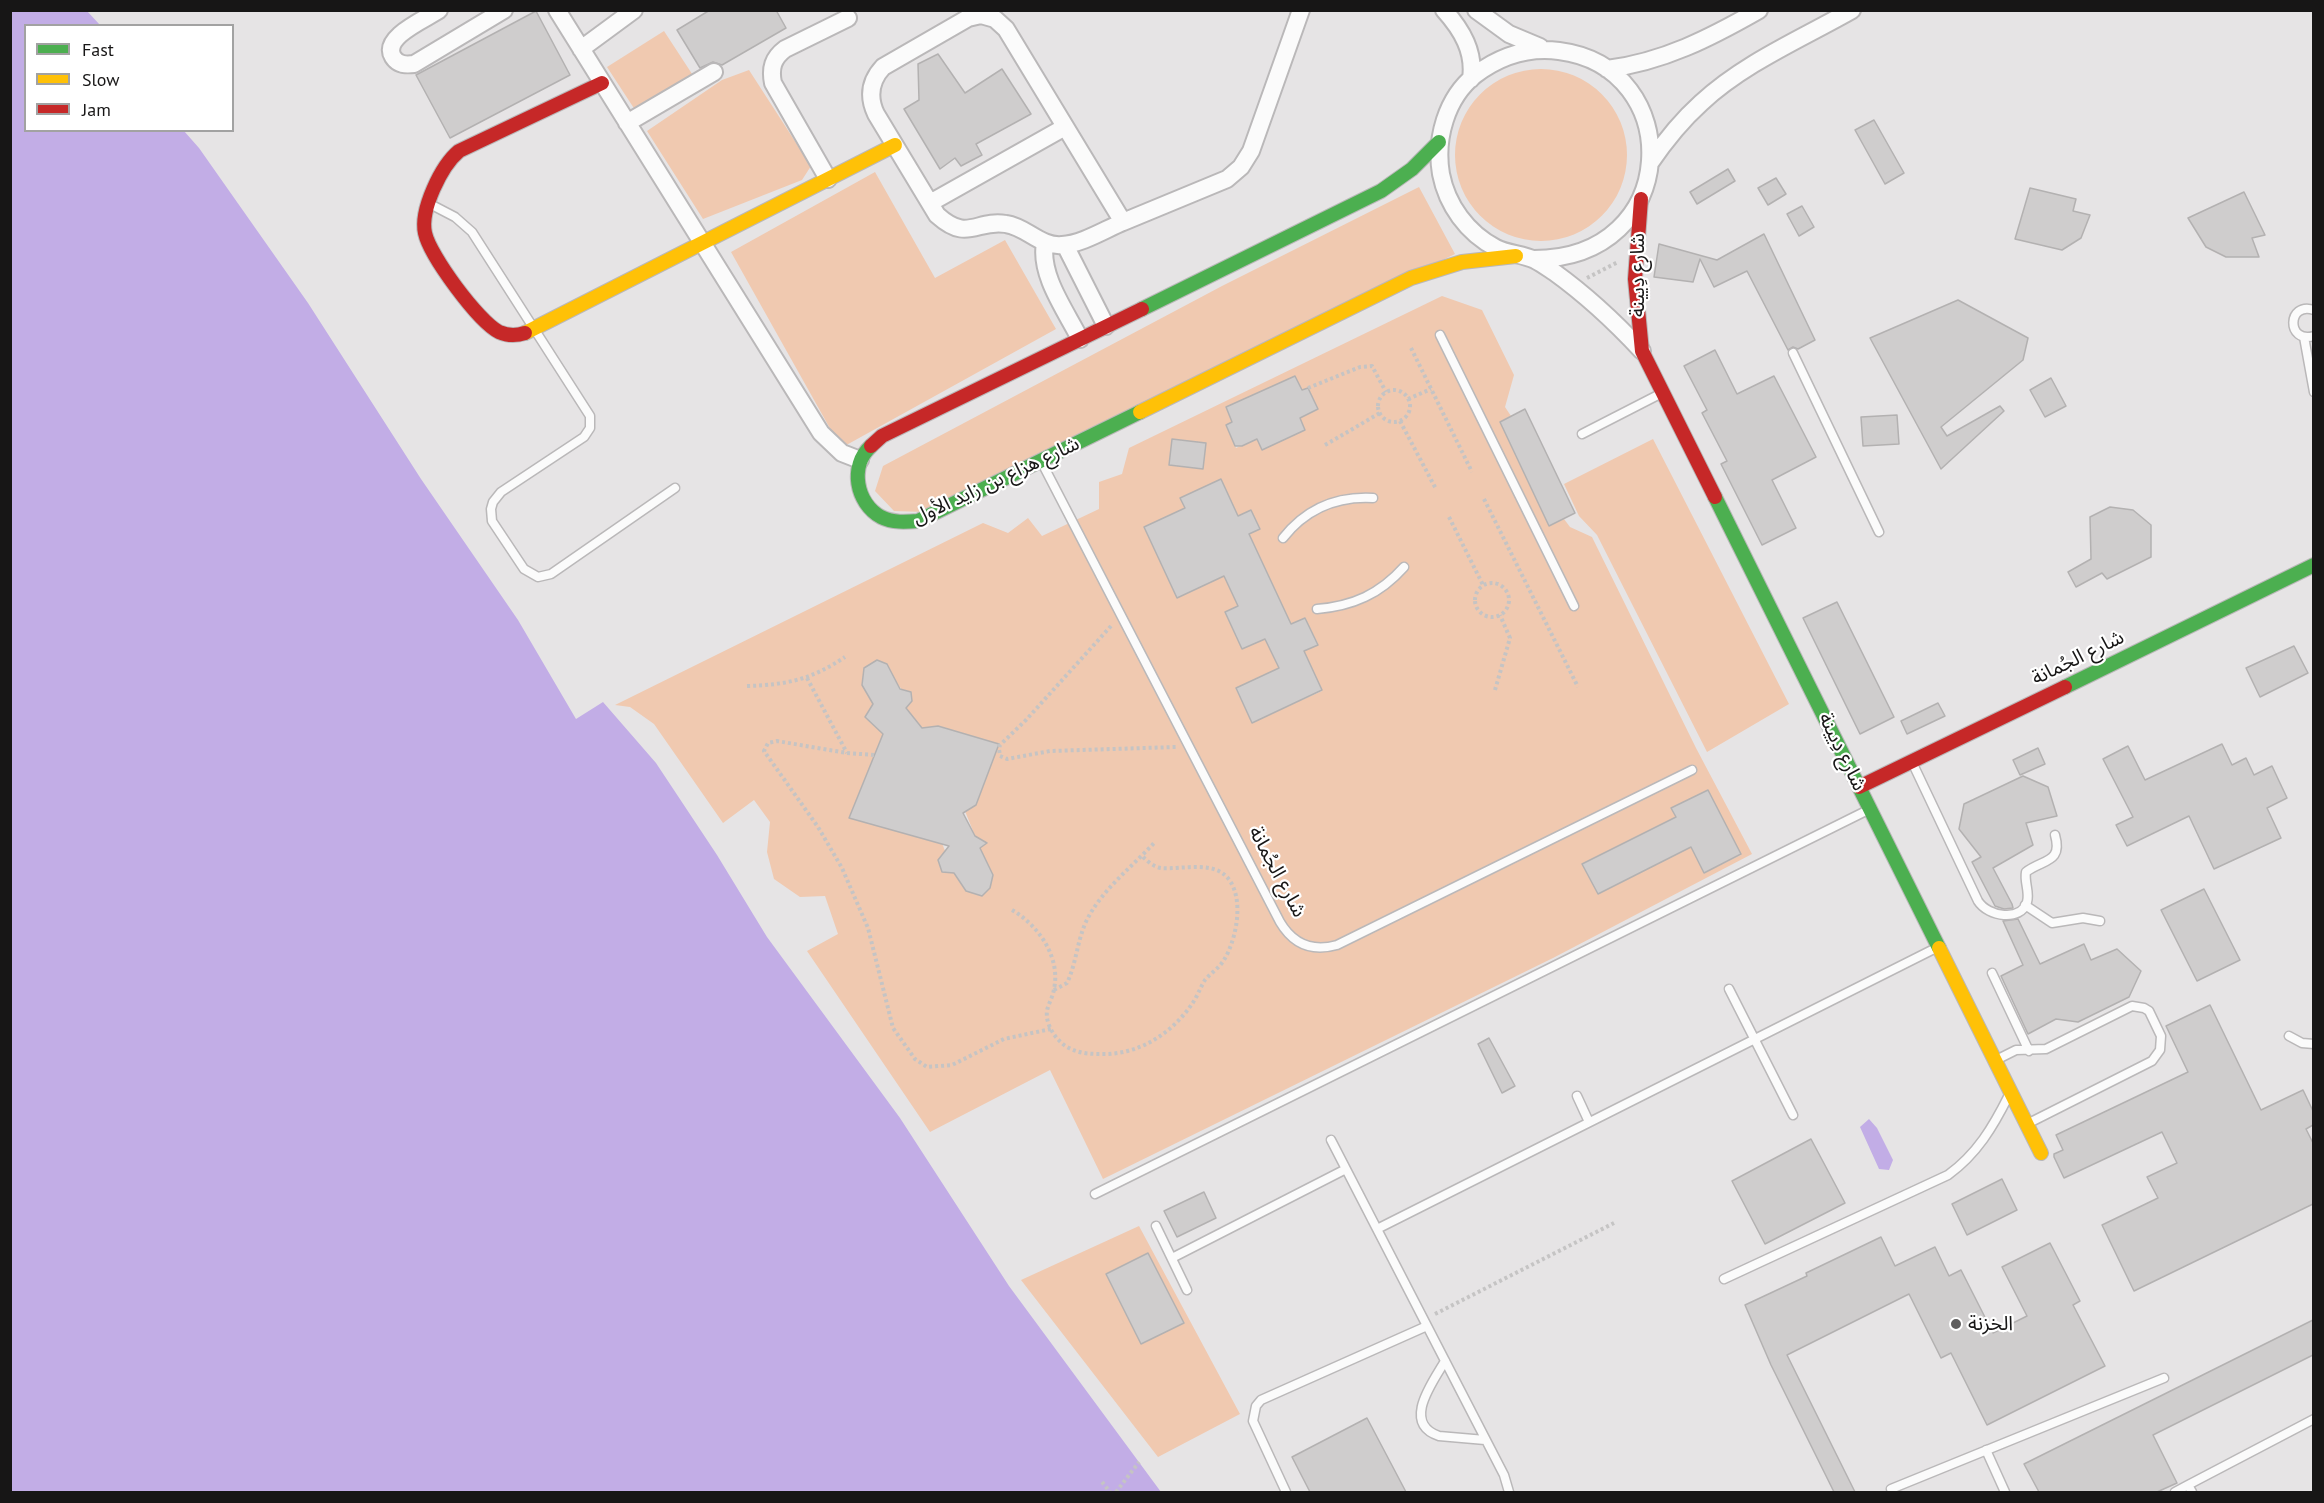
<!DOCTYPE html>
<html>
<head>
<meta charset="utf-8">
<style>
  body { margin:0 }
  #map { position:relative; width:2324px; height:1503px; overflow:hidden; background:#e6e4e5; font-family:"PT Sans",sans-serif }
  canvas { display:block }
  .frame { position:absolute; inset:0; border:12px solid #171616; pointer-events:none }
  .legend { position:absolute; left:24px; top:24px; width:210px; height:108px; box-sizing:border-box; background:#fff; border:2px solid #a2a2a2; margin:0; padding:8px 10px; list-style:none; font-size:18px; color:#171616 }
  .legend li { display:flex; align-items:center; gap:12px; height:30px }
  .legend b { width:30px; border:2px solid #a2a2a2 }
</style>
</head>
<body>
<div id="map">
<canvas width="2324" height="1503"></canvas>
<div class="frame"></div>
<ul class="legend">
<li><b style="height:8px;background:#4caf50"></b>Fast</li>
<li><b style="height:8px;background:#ffc107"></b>Slow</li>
<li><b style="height:8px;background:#c62828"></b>Jam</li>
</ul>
</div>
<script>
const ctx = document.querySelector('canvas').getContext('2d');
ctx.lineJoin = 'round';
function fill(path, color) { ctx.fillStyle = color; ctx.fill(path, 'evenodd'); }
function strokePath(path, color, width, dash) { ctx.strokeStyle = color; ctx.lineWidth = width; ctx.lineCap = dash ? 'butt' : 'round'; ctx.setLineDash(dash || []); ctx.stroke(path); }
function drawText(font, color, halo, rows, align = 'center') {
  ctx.font = font + ' "PT Sans","Noto Sans Arabic",sans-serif'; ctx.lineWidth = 4.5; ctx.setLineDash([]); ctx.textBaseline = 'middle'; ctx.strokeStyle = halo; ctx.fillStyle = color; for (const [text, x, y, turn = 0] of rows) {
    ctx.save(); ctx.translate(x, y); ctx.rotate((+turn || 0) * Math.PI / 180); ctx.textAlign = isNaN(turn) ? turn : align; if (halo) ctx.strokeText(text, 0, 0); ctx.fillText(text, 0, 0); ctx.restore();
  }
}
const green = new Path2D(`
  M664,31L696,80L639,116L607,67Z
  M1455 155a86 86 0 1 1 172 0a86 86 0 1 1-172 0Z
  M749,70L811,166L802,180L703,219L647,131L722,80Z
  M875,172L935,278L1005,240L1056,329L841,448L731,252Z
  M1419,187L1455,254L925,512L894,511L875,491L883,466L1222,286Z
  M1442,296L1482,310L1514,375L1505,407L1511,416L1500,422L1549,526L1564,519L1570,527L1592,537L1696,748L1752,854L1553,958L1103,1179L1050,1070L930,1132L807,951L838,934L825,896L800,897L774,879L767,852L770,822L754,800L723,823L654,724L630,707L615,705L983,523L1008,533L1028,518L1042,536L1099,509V482L1122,474L1129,448ZM1295,376L1302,390L1308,388L1318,409L1300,418L1305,430L1262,450L1257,439L1236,448L1226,425L1232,422L1226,407ZM1172,439L1206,443L1203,469L1169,465ZM1221,479L1238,516L1251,510L1260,528L1249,534L1291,624L1305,618L1318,644L1304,651L1322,691L1252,722L1236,689L1279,668L1265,639L1242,649L1225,612L1238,606L1221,569L1206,584L1177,597L1144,527L1185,508L1181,498ZM877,661L912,701L906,708L922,728L999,744L976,805L965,811L975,836L986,843L980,848C989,868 999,877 982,896L966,891L954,873L942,871L945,851L942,843L849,818L885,729L874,726L865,717L873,704L862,685L864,669ZM1708,790L1741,855L1704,873L1672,809ZM1660,826L1675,855L1598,894Z
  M1653,439L1789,704L1707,752L1597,535L1579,516L1564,484Z
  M1139,1226L1240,1414L1158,1457L1021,1280ZM1148,1253L1184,1323L1141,1344L1106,1274Z`);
const water = new Path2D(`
  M10,11H87L100,25L26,26V130L184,131L199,148L308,303L421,479L518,620L576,719L603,702L656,763L717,855L767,937L900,1118L1009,1286L1161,1492H11Z
  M1869,1119L1877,1128L1893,1160L1889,1170L1879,1169L1860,1127Z`);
const building = new Path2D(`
  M710,10H776L786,28L722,65L713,62L700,68L677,30Z
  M536,11L570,75L450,138L416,75Z
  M938,54L965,93L1002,69L1031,114L976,144L982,155L961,166L955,158L940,169L904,109L919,100L918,64Z
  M1874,120L1904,173L1885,184L1855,130Z
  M1728,169L1735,181L1697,204L1690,192Z
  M1776,178L1786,194L1768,205L1758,188Z
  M2030,188L2076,199L2073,211L2090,215L2081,238L2062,250L2015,239Z
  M2244,192L2265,235L2252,238L2259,257H2226L2206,247L2188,218Z
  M1802,206L1814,227L1799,236L1787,214Z
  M1764,234L1815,340L1798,349L1793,347L1788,350L1747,271L1714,287L1700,259L1693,282L1654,277L1659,244L1717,260Z
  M1958,300L2028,338L2023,360L1941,427L1947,436L2000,406L2004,411L1941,469L1870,338Z
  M1715,350L1737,394L1774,376L1816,457L1772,480L1796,528L1762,545L1721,464L1727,461L1702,413L1707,410L1684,366Z
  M1295,376L1302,390L1308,388L1318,409L1300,418L1305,430L1262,450L1257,439L1242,446H1235L1226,425L1232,422L1226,407Z
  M2051,378L2066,406L2045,417L2030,390Z
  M1525,409L1575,513L1549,526L1500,422Z
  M1897,415L1899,444L1863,446L1861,417Z
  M1172,439L1206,443L1203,469L1169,465Z
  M1221,479L1238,516L1251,510L1260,529L1249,534L1291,624L1305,618L1318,645L1304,651L1322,690L1252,723L1236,688L1279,668L1265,639L1242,649L1225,612L1238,606L1224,576L1177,598L1144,527L1185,508L1180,498Z
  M2110,507L2133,510L2151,525V557L2107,579L2102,573L2076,587L2068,572L2091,559L2090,517Z
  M1837,602L1894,717L1860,734L1803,618Z
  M2294,646L2308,673L2260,697L2246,668Z
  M877,660L887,664L900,689L911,692L912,701L906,708L922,728L938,726L999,744L976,805L963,813L975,836L987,843L980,848L993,875L990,888L982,896L966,891L954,873L942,872L938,860L949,846L849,818L883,734L865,717L873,704L862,685L864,668Z
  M1938,703L1945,716L1907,734L1901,721Z
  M2222,744L2232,765L2246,758L2254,775L2272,766L2287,798L2267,808L2281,838L2214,869L2189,816L2127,846L2116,825L2133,817L2103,759L2128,746L2145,780Z
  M2038,748L2045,764L2020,775L2013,760Z
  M2023,776L2048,787L2057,816L2026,823L2033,845L1993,868L2012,904L2013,908L2004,909L1995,906L1972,862L1981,857L1959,829L1964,804Z
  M1708,790L1741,854L1704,873L1691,847L1598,894L1582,864L1676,817L1671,808Z
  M2204,889L2240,960L2197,981L2161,910Z
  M2018,919L2040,964L2084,944L2091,960L2117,949L2141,971L2129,997L2078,1022L2056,1019L2028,1034L2001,976L2023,965L2003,921Z
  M2210,1005L2261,1110L2303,1090L2313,1111V1125L2306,1129L2313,1143V1204L2134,1291L2102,1225L2158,1198L2147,1177L2177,1163L2162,1132L2064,1178L2054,1157V1154L2063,1150L2056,1135L2188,1072L2166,1026Z
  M1489,1038L1515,1086L1502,1093L1478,1044Z
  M1811,1139L1845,1203L1765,1244L1732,1181Z
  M2002,1179L2017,1210L1967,1235L1952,1204Z
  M1204,1192L1216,1218L1177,1237L1164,1211Z
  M1881,1237L1895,1266L1935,1247L1949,1276L1961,1270L1993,1333L2027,1316L2002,1267L2050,1243L2080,1301L2073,1305L2105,1366L1987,1425L1951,1353L1941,1358L1909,1294L1787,1355L1855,1492H1834L1771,1365L1745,1305L1807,1276L1806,1273Z
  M1148,1253L1184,1323L1141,1344L1106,1274Z
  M2313,1320V1355L2153,1435L2177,1483L2157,1492H2039L2024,1464Z
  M1367,1418L1406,1492H1310L1292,1457Z`);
const path = new Path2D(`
  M1587,278L1618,262
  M1411,348L1472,472
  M1308,388L1360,367L1372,366L1386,392
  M1378 406a16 16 0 1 1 32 0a16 16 0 1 1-32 0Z
  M1408,399L1431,389
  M1400,421L1436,489
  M1325,445L1380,413
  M1484,499L1578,687
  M1449,517L1483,585
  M1475 600a17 17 0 1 1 34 0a17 17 0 1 1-34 0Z
  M1111,626L1026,720L1000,745L999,749L1000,756L1007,759L1050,751L1176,747
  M807,678L847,753
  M747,686C787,685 812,679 845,657
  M1495,690L1510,638L1500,615
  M874,755L847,753L777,741L768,743L764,751L818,827L842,868L868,928L893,1028L915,1059L927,1067L952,1065L1004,1039L1051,1029
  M1012,910C1038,925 1061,957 1054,989C1053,997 1048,1004 1047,1011C1045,1025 1057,1042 1069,1048C1080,1054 1092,1054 1104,1054C1140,1054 1172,1033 1192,1004C1197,997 1200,988 1205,980C1211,973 1219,968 1224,960C1236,940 1244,902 1230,881C1216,859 1182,870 1161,868C1154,867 1147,861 1142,856
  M1054,990L1067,983C1076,964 1077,943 1085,924C1099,892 1131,868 1155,842
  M1435,1314L1614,1223
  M1102,1482L1110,1492
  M1116,1492L1139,1462`);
const lane = new Path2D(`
  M430,204L455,217L472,232L590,416V428L584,437L501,492L493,502L491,509L492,521L524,569L538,577L551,574L675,488
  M2314,310C2287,301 2286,344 2314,336
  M1440,335L1574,606
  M2304,337L2314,392
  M1793,353L1879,532
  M1582,434L1662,393
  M1041,461L1280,922C1293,944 1312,952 1337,945L1692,770
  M1283,538C1306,509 1336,496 1373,498
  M1317,609C1353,606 1380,594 1404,567
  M1912,762L1978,901C1988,917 2021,922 2027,902C2030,892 2024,882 2026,872C2043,859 2063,863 2055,835
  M2025,905L2052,923L2083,918L2100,921
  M1992,973L2029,1051
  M1729,989L1793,1115
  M2289,1036L2302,1043L2314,1044
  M1996,1060L2016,1050L2046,1049L2132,1006L2144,1008L2149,1011L2161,1036L2160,1050L2152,1061L2027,1124
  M1577,1096L1589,1122
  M1331,1140L1504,1475L1509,1492
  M1095,1194L1870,809
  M1156,1226L1187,1290
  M1377,1229L1938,947
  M1172,1258L1346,1169
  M1724,1279L1948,1175C1977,1154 1993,1127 2009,1095
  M1445,1361C1433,1382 1401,1423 1439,1436L1485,1440
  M1986,1450L2005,1492
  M2188,1485L2314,1419
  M1891,1489L2164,1378
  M1286,1492L1253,1421L1256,1406L1261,1400L1427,1326
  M2175,1492L2188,1485L2192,1492`);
const street = new Path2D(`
  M439,10C426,19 381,37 393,57C398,65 406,65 414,64L504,10
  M557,10L821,433L842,453L860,460
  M1444,10C1462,30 1475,52 1471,79
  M1476,10L1509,34L1540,47
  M981,15L995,19L1006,29L1123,222C1104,230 1082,244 1062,245C1040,247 1027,227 1006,224C976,219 968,243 937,215L876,114C868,97 870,81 883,67L968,18Z
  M581,49L634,10
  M1607,69C1663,62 1710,38 1759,10
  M627,123L714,72
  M1650,163C1665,141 1681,121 1701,103C1744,63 1801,39 1852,10
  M828,179L773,83C770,68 773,58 785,49L848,18
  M930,203L1065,127
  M1123,222L1227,179L1241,167L1251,151L1301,10
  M1045,243C1039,275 1066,311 1080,339
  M1065,245L1106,326
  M1534,259C1683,259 1686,67 1559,51C1528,47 1500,56 1475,75C1446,98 1435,139 1441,174C1447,205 1467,233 1496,248C1508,254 1522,254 1535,260C1541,263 1548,268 1554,272C1586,295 1615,322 1642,351`);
const fast = new Path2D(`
  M1142,309L1381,191L1412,169L1439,142
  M871,446C849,466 856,503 881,517C893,523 906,522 918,521L1140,412
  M1715,497L1939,948
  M2065,687L2314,565`);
const slow = new Path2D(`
  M525,333L895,145
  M1140,412L1411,278L1462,262L1516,256
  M1939,948L2041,1153`);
const jam = new Path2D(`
  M1641,199L1635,279L1642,351L1715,497
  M525,333C516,336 508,336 499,332C478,321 430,256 425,233C420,210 441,166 459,151L602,83
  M871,446L882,436L1142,309
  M1859,787L2065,687`);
const markers = [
  [1956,1324,6,"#5f5e5e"]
];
const streetNames = [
  ["شارع دِيينة",1638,275,-90],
  ["شارع هزاع بن زايد الأول",996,481,-25],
  ["شارع الجُمانة",2078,658,-26],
  ["شارع دِيينة",1842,752,64],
  ["شارع الجُمانة",1277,872,62]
];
const poiNames = [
  ["الخزنة",1968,1324]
];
fill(green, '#f0c9b0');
fill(water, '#c2ade6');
fill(building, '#cfcdcd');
strokePath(building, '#b3b1b1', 1.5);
strokePath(lane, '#bab8b9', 11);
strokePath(street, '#bab8b9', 20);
strokePath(fast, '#bab8b9', 16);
strokePath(slow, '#bab8b9', 16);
strokePath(jam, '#bab8b9', 16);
strokePath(path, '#c5c4c4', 4, [3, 3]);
strokePath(lane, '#fbfbfb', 8);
strokePath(street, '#fbfbfb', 16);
strokePath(fast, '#4caf50', 14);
strokePath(slow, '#ffc107', 14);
strokePath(jam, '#c62828', 14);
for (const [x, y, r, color] of markers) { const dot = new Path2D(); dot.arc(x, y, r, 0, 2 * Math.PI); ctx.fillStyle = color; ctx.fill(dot); strokePath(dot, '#fff', 2); }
drawText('20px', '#171616', '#fff', streetNames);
drawText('20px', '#171616', '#fff', poiNames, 'left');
</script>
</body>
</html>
